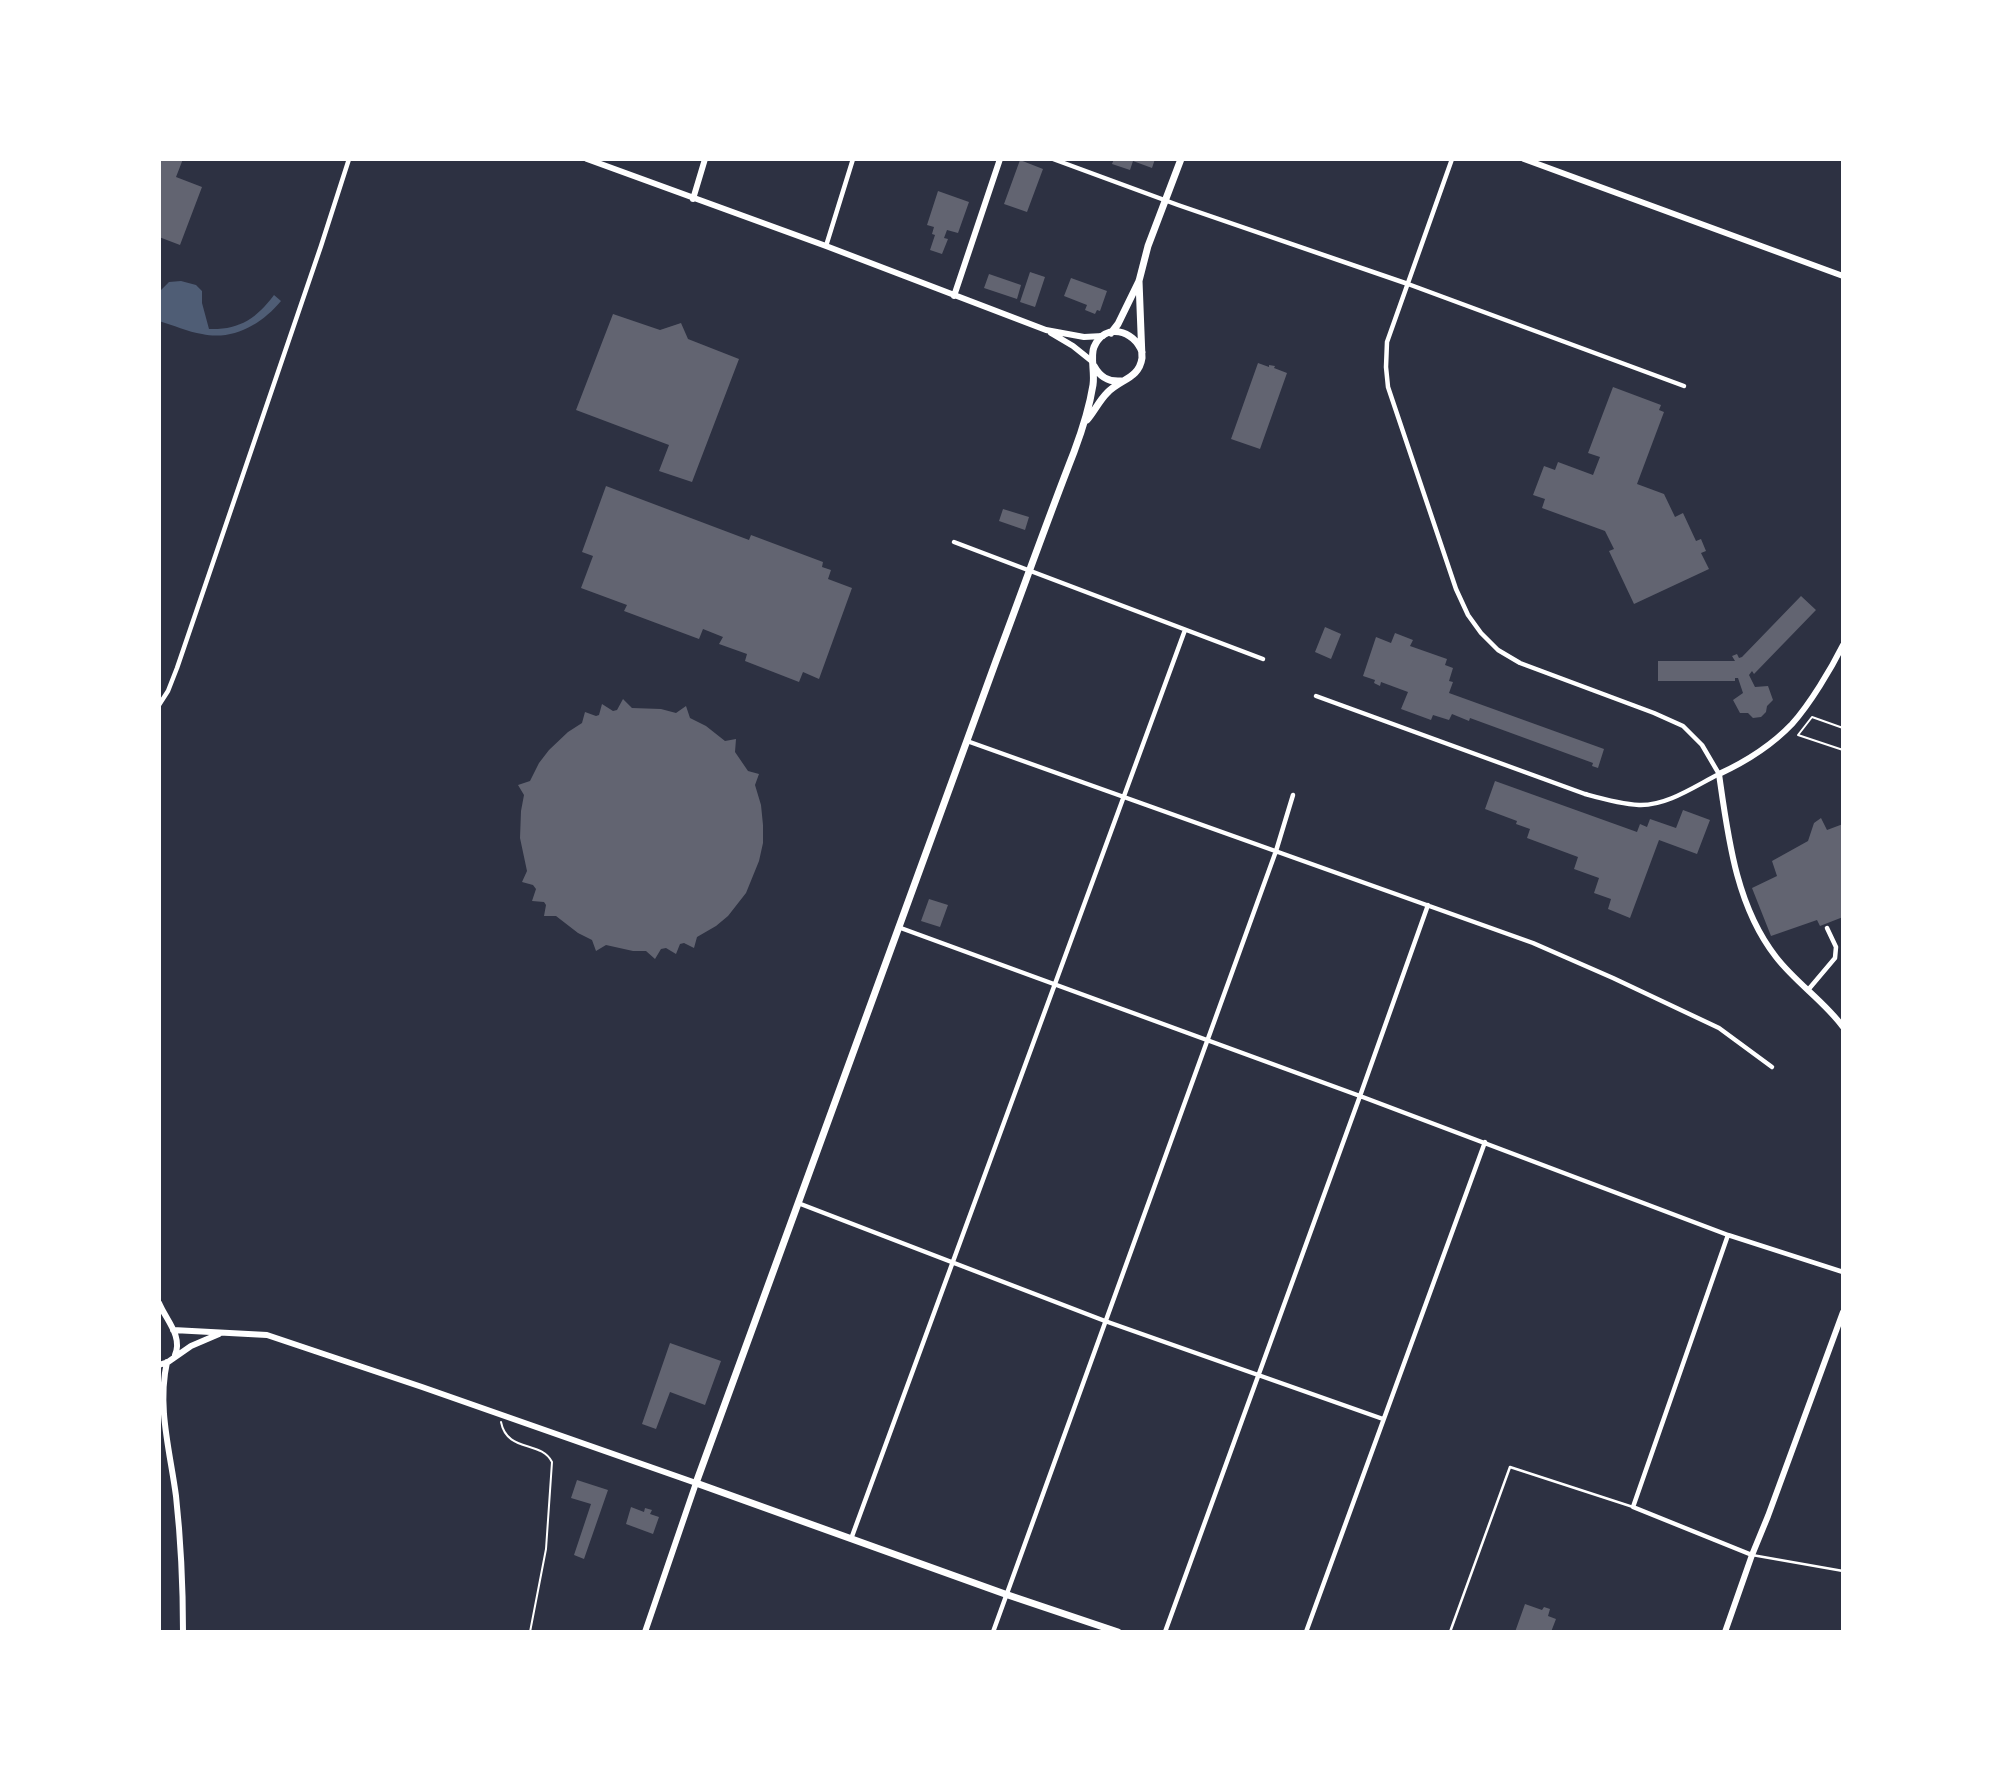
<!DOCTYPE html>
<html>
<head>
<meta charset="utf-8">
<style>
  body { margin:0 }
  #map { position:relative; width:2002px; height:1791px; overflow:hidden; background:#2d3142; font-family:Manrope,sans-serif }
  canvas { display:block }
  .frame { position:absolute; inset:0; border:161px solid #fff; pointer-events:none }
</style>
</head>
<body>
<div id="map">
<canvas width="2002" height="1791"></canvas>
<div class="frame"></div>
</div>
<script>
const ctx = document.querySelector('canvas').getContext('2d');
ctx.lineJoin = 'round';
function fill(path, color) { ctx.fillStyle = color; ctx.fill(path, 'evenodd'); }
function strokePath(path, color, width, dash) { ctx.strokeStyle = color; ctx.lineWidth = width; ctx.lineCap = dash ? 'butt' : 'round'; ctx.setLineDash(dash || []); ctx.stroke(path); }
const water = new Path2D(`
  M181,281L196,285L202,291V303L209,329C239,330 256,319 274,295L281,301C262,324 233,341 202,334C188,332 173,325 159,321V292L169,282Z`);
const building = new Path2D(`
  M159,159H183L176,177L202,187L180,245L159,237Z
  M1114,159H1155L1152,168L1133,161L1130,170L1112,164Z
  M1020,160L1043,169L1027,212L1004,204Z
  M938,191L969,202L958,233L947,230L944,238L948,239L942,254L930,250L935,235L932,234L934,227L927,225Z
  M1030,272L1045,277L1035,307L1020,302Z
  M989,274L1021,285L1017,299L984,288Z
  M1071,278L1107,291L1100,311L1097,310L1095,314L1085,310L1087,305L1064,296Z
  M613,314L660,330L681,323L688,339L739,359L692,482L659,471L669,445L576,410Z
  M1258,363L1269,367V365L1275,366L1274,368L1287,373L1260,449L1231,439Z
  M1613,387L1661,405L1659,410L1664,412L1637,484L1664,494L1675,517L1683,513L1696,541L1701,539L1706,551L1701,553L1709,569L1634,604L1609,551L1614,549L1605,531L1542,508L1545,499L1533,495L1544,466L1555,470L1558,462L1593,475L1600,457L1588,453Z
  M606,486L749,540L751,535L823,562L822,567L831,570L828,579L852,588L819,679L803,672L799,682L745,661L747,654L719,644L723,637L703,629L699,639L624,611L627,605L581,588L593,556L582,552Z
  M1003,509L1029,517L1025,530L999,521Z
  M1801,596L1816,610L1754,674L1752,671L1749,675L1755,687L1768,686L1773,700L1767,706L1766,712L1761,717L1753,718L1748,713H1740L1733,700L1743,693L1738,678H1735V681H1658V661H1735L1732,656L1737,654L1739,658L1742,657Z
  M1325,627L1341,634L1331,659L1315,652Z
  M1395,633L1413,640L1410,646L1447,659L1445,665L1453,668L1449,681L1453,682L1449,693L1604,749L1598,768L1592,766L1593,763L1470,718L1469,721L1452,714L1449,720L1433,715L1431,720L1401,709L1408,692L1381,682L1380,686L1374,683L1375,680L1363,676L1376,637L1391,643Z
  M623,699L632,708L661,709L676,713L686,706L690,718L706,726L725,741L736,739L735,752L748,771L759,774L755,785L761,805L763,825V843L759,861L746,893L728,916L716,926L697,937L694,948L684,943L680,944L676,954L666,948L661,949L655,959L646,951H633L606,945L596,951L592,940L578,933L556,916H544L546,905L544,902L532,901L536,889L533,885L522,882L527,871L520,838L521,811L524,795L518,785L530,781L539,763L549,750L568,732L582,723L585,712L596,716L599,715L602,704L613,711L617,710Z
  M1495,781L1637,832L1640,824L1647,827L1650,819L1676,828L1683,810L1710,820L1697,854L1659,840L1630,918L1608,909L1611,899L1594,893L1599,878L1574,869L1578,857L1527,838L1530,829L1516,824L1517,821L1485,809Z
  M1821,818L1827,830L1843,824V917L1820,926L1817,920L1771,936L1752,888L1777,876L1772,861L1808,841L1814,823Z
  M929,899L948,905L940,927L921,921Z
  M670,1343L721,1361L705,1405L670,1392L656,1429L642,1424Z
  M577,1480L608,1490L584,1559L574,1555L591,1504L571,1498Z
  M631,1507L644,1512L645,1508L652,1510L650,1514L659,1517L653,1534L626,1524Z
  M1525,1604L1542,1610L1544,1607L1550,1609L1548,1616L1556,1619L1551,1632H1515Z`);
const path = new Path2D(`
  M1843,728L1812,717L1798,735L1843,750
  M501,1422C507,1453 541,1440 552,1462L546,1549L530,1632`);
const service = new Path2D(`
  M1752,1555L1843,1571
  M1450,1632L1510,1467L1633,1507`);
const minor = new Path2D(`
  M1053,159L1178,205L1408,284L1684,386
  M826,246L853,159
  M954,542L1263,659
  M1316,696L1585,794C1603,799 1620,804 1639,805C1667,806 1695,786 1719,774L1702,745L1683,726L1654,713L1520,663L1498,650L1481,633L1468,615L1456,589L1388,387L1386,367L1387,342L1452,159
  M159,705L168,691L177,668L321,246L349,159
  M967,741L1533,943L1613,978L1719,1028L1772,1067
  M898,927L1360,1096L1728,1235L1843,1272
  M1808,990L1835,958L1836,947L1827,928
  M798,1203L1105,1321L1383,1419
  M1728,1235L1633,1507L1752,1555
  M851,1539L1185,630
  M993,1632L1276,851L1293,795
  M1165,1632L1360,1096L1428,905
  M1306,1632L1485,1142`);
const tertiary = new Path2D(`
  M587,159L826,246L1046,330L1084,337L1103,336
  M1524,159L1843,276
  M693,199L705,159
  M954,296L1000,159
  M1051,333L1073,346L1093,362
  M1843,645C1831,669 1810,704 1792,724C1772,745 1745,762 1719,774C1728,837 1736,906 1776,957C1796,983 1824,1001 1843,1027
  M159,1303C166,1320 183,1336 175,1355
  M173,1330L267,1335L422,1387L696,1483L645,1632
  M167,1362C157,1407 170,1451 176,1496C181,1542 183,1586 183,1632
  M159,1365L168,1362L191,1346L219,1334
  M1725,1632L1752,1555L1768,1516L1843,1312`);
const secondary = new Path2D(`
  M1111,333L1118,324L1139,281L1148,246L1181,159
  M1094,366C1100,377 1108,382 1121,381
  M1087,420C1094,412 1099,401 1107,393C1120,379 1139,379 1142,358L1139,281
  M1118,1632L1005,1594L696,1483C795,1209 894,935 996,661C1022,592 1047,521 1074,452C1083,428 1089,410 1093,385C1095,373 1090,356 1094,347C1105,322 1134,330 1142,352`);
fill(water, '#4f5d75');
fill(building, '#626471');
strokePath(path, '#fff', 2);
strokePath(service, '#fff', 2.5);
strokePath(minor, '#fff', 4.5);
strokePath(tertiary, '#fff', 6);
strokePath(secondary, '#fff', 7);
</script>
</body>
</html>
